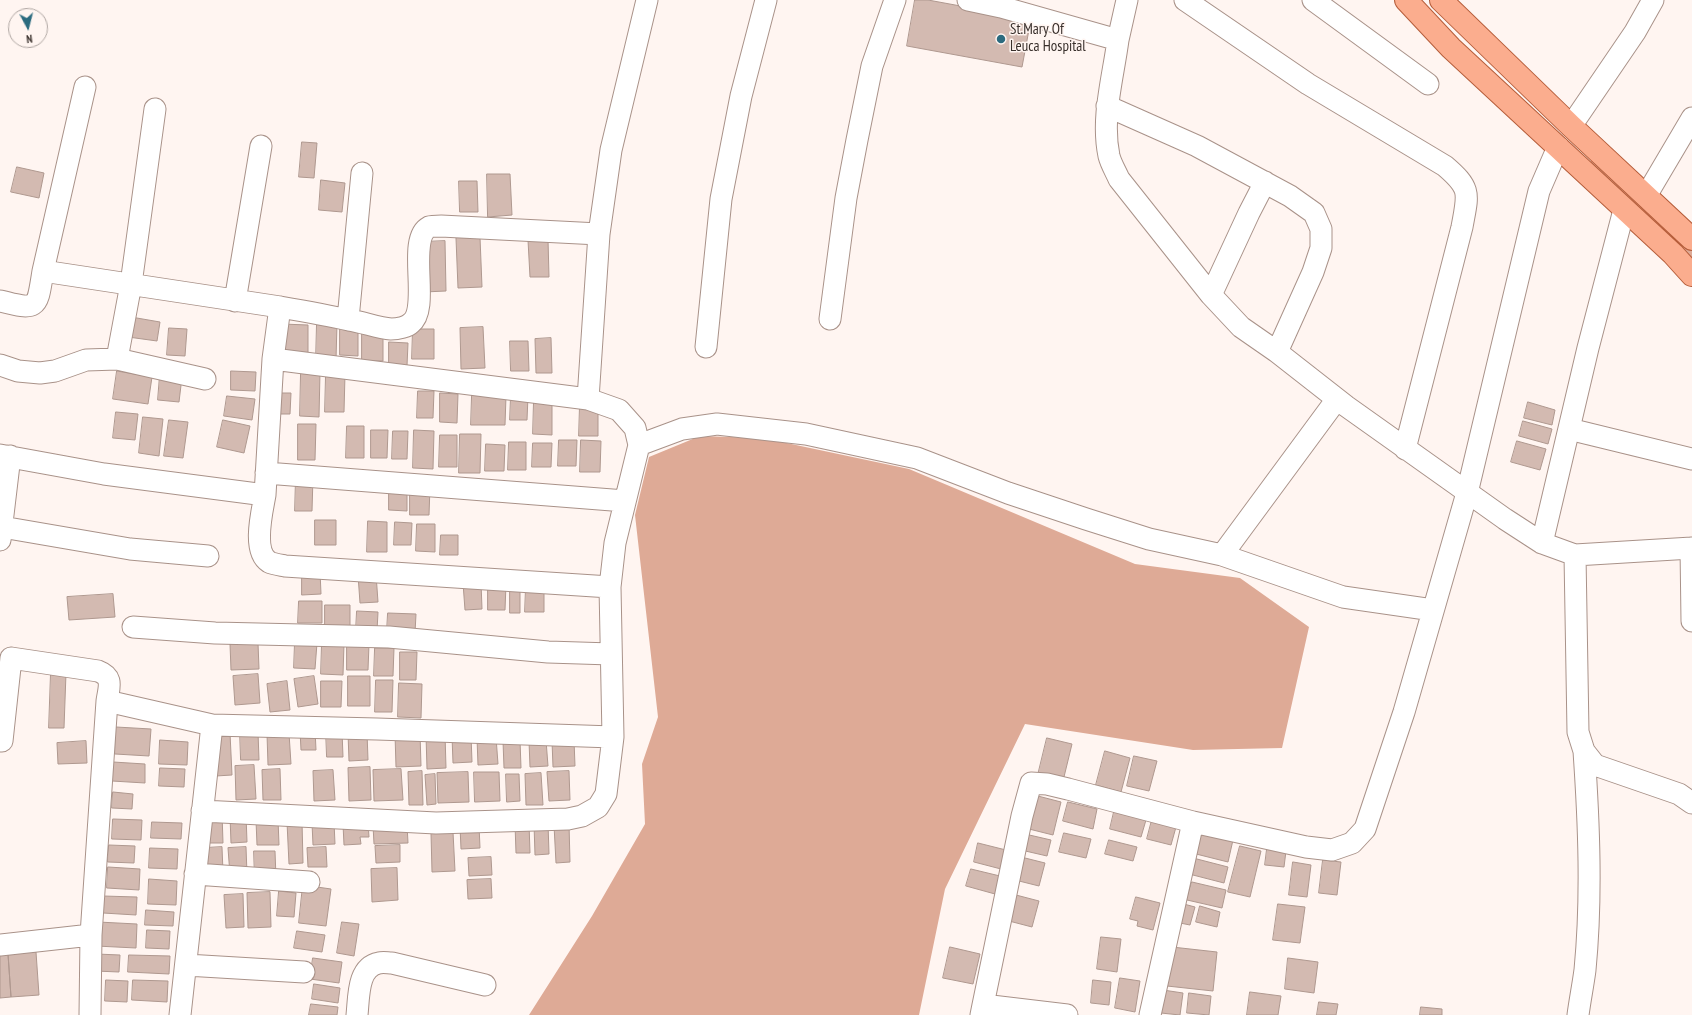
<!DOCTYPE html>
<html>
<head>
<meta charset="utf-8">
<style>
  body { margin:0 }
  #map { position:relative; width:1692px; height:1015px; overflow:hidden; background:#fff5f1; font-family:"PT Sans Narrow",sans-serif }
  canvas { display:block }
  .north { position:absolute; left:8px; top:8px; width:40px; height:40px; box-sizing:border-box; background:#fff5f1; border:1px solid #afa6a2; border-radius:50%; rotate:173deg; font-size:11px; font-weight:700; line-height:16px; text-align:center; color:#382f2b }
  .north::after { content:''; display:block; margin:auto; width:14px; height:18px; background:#2b6b7f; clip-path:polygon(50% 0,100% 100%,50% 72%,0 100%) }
</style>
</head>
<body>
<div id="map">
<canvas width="1692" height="1015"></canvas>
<div class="north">N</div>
</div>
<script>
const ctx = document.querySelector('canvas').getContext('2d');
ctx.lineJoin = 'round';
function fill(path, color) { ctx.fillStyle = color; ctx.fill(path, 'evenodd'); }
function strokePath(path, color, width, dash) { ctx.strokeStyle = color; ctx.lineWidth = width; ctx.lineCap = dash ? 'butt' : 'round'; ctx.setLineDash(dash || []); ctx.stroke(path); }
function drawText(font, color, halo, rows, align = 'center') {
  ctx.font = font + ' "PT Sans Narrow",sans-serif'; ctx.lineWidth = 3; ctx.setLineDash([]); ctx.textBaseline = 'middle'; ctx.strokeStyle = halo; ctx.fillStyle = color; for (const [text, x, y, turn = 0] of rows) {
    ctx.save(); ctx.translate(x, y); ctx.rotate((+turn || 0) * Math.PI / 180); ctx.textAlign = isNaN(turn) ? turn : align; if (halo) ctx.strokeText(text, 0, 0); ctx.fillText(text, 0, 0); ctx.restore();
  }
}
const water = new Path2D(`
  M700,436L763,438L909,469L1135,564L1240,578L1309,627L1282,748L1193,750L1025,724L945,889L919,1015H529L592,916L645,824L642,764L658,717L635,515L649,457Z`);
const canal = new Path2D(`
  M1599,166L1692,257`);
const building = new Path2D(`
  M915,0H928L1031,19L1022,67L907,46Z
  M302,142L317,143L314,178L299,177Z
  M17,167L44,173L39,198L11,192Z
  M487,174H510L512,215L488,217Z
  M321,180L345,183L342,212L319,210Z
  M459,181H477L478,212H460Z
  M480,237L482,287L458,288L456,238Z
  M548,239L549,277H530L528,240Z
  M445,241L446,291L424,292L423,242Z
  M131,317L160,322L157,341L128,337Z
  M317,322L337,323L336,360H316Z
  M282,324L308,325V353L282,352Z
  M340,326H358V356L340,355Z
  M483,327L485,368L461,369L460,328Z
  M169,328L187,329L185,356L167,355Z
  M362,329H383V361H362Z
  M413,329H434V359H412Z
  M551,338L552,373H536L535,339Z
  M510,341H528L529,371H511Z
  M389,342L408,343L407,366L389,365Z
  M117,371L152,377L148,404L113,399Z
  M231,371L256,372L255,391L231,390Z
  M301,372H320L319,417L300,416Z
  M326,374H345L344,412H325Z
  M160,375L182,377L179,402L158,400Z
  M418,391H434L433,418H417Z
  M276,393H291L290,414H276Z
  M440,393L458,394L457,423L440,422Z
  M472,395L506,396L505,425H471Z
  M227,396L255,399L252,420L224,416Z
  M511,396H528L527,420H510Z
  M534,400H552V435L533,434Z
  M1528,402L1555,410L1552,425L1524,418Z
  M580,404H598V436H579Z
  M116,412L138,414L135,440L113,438Z
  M143,417L163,419L159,456L139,453Z
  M169,420L188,422L183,458L164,456Z
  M223,420L250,426L244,453L217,447Z
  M1523,421L1552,429L1548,444L1519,436Z
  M298,424H316L315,460H298Z
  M347,426H364V458H346Z
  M371,430H388L387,458H371Z
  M414,430L434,431L433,469L413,468Z
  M393,431H408L407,459H392Z
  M460,434H481L480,473H459Z
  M440,435H457V467H439Z
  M559,440H577L576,466H558Z
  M581,440L601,441L600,472H580Z
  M1517,441L1546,449L1540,470L1511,462Z
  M509,442H526V470H508Z
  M533,443H552L551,467H532Z
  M486,444L505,445L504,471H485Z
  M296,477H313L312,511H295Z
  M389,484H407V511L389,510Z
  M410,487H430L429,515H410Z
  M315,520H336V545H315Z
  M368,521L387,522V552H367Z
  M395,522L412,523L411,545H394Z
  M417,524H435V552L416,551Z
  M441,535H458V555H440Z
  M302,571H320L321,594L302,595Z
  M376,574L378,602L360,603L358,575Z
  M481,582L482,609L465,610L463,583Z
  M488,584H506L505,610H488Z
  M526,587H544V612H525Z
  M510,591H520V613H510Z
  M113,594L115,617L69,620L67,597Z
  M299,601H322V623H298Z
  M325,605H350V632L325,633Z
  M357,611L378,612L377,631L356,630Z
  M388,613L416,614L415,633L387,631Z
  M295,642L317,643L315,669L294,668Z
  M258,643L259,669L231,670L230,644Z
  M322,643L344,644L343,675L321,674Z
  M347,644H369L368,670H347Z
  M375,648H394L393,676H374Z
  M400,652H417L416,680H400Z
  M51,672L66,673L64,728H49Z
  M258,674L260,703L235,705L233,676Z
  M314,676L318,704L298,707L294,679Z
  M348,676H370V706H348Z
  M376,680H393L392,712H375Z
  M287,681L290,710L270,712L267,684Z
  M321,681H342L341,707H321Z
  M399,683L422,684L421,718L398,717Z
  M116,727L151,729L149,756L115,754Z
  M315,729L316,750H301L300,730Z
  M326,731H342L343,757H327Z
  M240,732H258L259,760H241Z
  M367,732L368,760L349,761L348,733Z
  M215,733H230L232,775L216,776Z
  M289,733L291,764L268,765L267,734Z
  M420,733L421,766L396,767L395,734Z
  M445,734L446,768L427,769L426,735Z
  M471,735L472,762L453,763L452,736Z
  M496,737L498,764L478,765L477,738Z
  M1047,738L1072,744L1063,781L1038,775Z
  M160,740L188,742L187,765L159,764Z
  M520,740L521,768H504L503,741Z
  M546,740L548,766L530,767L529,741Z
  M574,740L575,766L553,767L552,741Z
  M86,741L87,763L58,764L57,743Z
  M1105,751L1130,758L1121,792L1096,785Z
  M1134,756L1157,761L1149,791L1127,786Z
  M113,762L145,764V783L112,781Z
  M254,765L256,799L236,800L235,766Z
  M370,767L371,800L349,801L348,768Z
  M160,768L185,769L184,787L159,786Z
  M280,769L281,800H263L262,770Z
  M401,769L403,800L374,801L373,770Z
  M333,770L335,800L314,801L313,771Z
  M422,771L423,805H409L408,772Z
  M569,771L570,800L549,801L547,772Z
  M468,772L469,802L438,803L437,773Z
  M474,772H499L500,801L475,802Z
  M541,773L543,805H526L525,774Z
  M435,774L436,804L427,805L425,775Z
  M506,774H519L520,801L507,802Z
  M113,792L133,794L132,809L112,808Z
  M1034,795L1061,802L1053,835L1025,828Z
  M1068,802L1097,809L1093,829L1063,821Z
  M1114,812L1146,820L1141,837L1110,829Z
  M222,813L223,843H205L204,814Z
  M246,815L247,842L231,843L230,816Z
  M113,819L142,820L141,840L112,839Z
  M278,819L279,845H257L256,820Z
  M1152,820L1176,827L1171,845L1147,839Z
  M302,821L303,863L289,864L287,822Z
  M152,822L182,823L181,839L151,838Z
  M334,822L335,844L313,845L312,823Z
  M368,823L369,837H360L361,844L344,845L343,824Z
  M529,823L530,853H516L515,824Z
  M548,823L549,854L535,855L534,824Z
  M407,824L408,843L374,844L373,825Z
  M569,824L570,862L556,863L554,825Z
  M479,825L480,848L461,849L460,826Z
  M1197,831L1233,840L1228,862L1192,853Z
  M453,832L455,871L432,872L431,833Z
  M1064,833L1091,839L1086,858L1059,852Z
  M1025,834L1051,840L1047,856L1021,850Z
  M1109,840L1137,847L1133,861L1105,854Z
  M978,843L1006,850L1001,869L974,862Z
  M109,845L135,846L134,863L108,862Z
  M400,845V862L376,863L375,846Z
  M1240,846L1261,851L1250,897L1228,892Z
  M222,847L223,872H205V848Z
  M246,847L247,874L230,875L228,848Z
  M326,847L327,867H308L307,848Z
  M150,848L178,849L177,869L149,868Z
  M1267,849L1286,851L1284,867L1265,865Z
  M254,851H275L276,878L255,879Z
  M491,857L492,875L469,876L468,858Z
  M1021,857L1045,863L1039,886L1015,880Z
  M1193,858L1228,867L1224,883L1189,874Z
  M1323,860L1341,862L1337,895L1319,893Z
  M1293,862L1311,865L1307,897L1289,895Z
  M108,867L140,869L139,890L107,888Z
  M397,868L398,900L372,902L371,869Z
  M971,869L1000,876L995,894L966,886Z
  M149,879L177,881L176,905L148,904Z
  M491,879L492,898L468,899L467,880Z
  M1192,882L1226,890L1222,908L1187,900Z
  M303,885L331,889L326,926L299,923Z
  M279,891L296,893L294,917L277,916Z
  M270,892L271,927L248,928L247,893Z
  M243,894L244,927L226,928L224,895Z
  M1016,895L1039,901L1032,927L1009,921Z
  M103,896L137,897L136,915L103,913Z
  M1136,897L1160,903L1153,930L1137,926L1138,921L1130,919Z
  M1180,903L1195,907L1190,925L1175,922Z
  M1278,904L1305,907L1300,943L1273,940Z
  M1200,906L1220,912L1217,927L1196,922Z
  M146,910L174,912L173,926L145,925Z
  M98,922L137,924L136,948L96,946Z
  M342,922L359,924L354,956L337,953Z
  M147,930L170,931L169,949L146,948Z
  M297,931L325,935L322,952L294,948Z
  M1101,937L1121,939L1117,972L1097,969Z
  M950,947L980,954L973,984L943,978Z
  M1172,947L1217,952L1213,991L1167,986Z
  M36,952L39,995L11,997L8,954Z
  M8,954L11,997L0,998V955Z
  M96,954L120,955L119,972L95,971Z
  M129,955L170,956L169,974L128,972Z
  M313,958L342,962L339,983L310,979Z
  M1288,958L1318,962L1314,993L1285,989Z
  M1120,978L1140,981L1135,1012L1115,1008Z
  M106,980L128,981L127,1002L105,1001Z
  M133,980L168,981L167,1002L132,1000Z
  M1093,980L1111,982L1109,1005L1091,1003Z
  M314,984L340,988L338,1003L312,999Z
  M1163,990L1183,993L1180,1015L1161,1013Z
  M1250,992L1281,996L1278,1015H1247Z
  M1189,993L1211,996L1209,1015L1187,1013Z
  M1319,1002L1338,1004L1336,1015H1317Z
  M311,1004L338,1007L337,1015H309Z
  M1421,1007L1442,1009V1015H1420Z`);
const minor = new Path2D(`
  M968,0L1001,7L1118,40C1113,78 1101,118 1109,156C1111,164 1116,172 1119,179L1211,295L1241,327L1277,352L1346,406L1505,519L1542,543L1575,555L1578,732L1584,751L1595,765L1679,794L1692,803
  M1185,0L1308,84L1445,166C1472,189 1468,194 1462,227L1405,449
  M1313,0L1428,84
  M1118,40L1127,0
  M85,87L43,271L280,307
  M1107,106L1197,146L1290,196L1314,213L1321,229V248L1313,272L1277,352
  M1571,126L1635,32L1653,0
  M1646,196L1692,118
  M1211,295L1249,213L1265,182
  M0,301C39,311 37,308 43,271
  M235,301L261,146
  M348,319L362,173
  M830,319L846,198L857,140L872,66L895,0
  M706,347L721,199L741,96L766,0
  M117,359L131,284L155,109
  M273,359L280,307C303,311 326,315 349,320C363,322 378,328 391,329C398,329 407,327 411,323C431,308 406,239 429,227C432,226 438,226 441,226L599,234
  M0,365L18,371L40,373L55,371L86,360L117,359L205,379
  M1569,429L1692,459
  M639,445L682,429L717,424L806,434L917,458L1008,493L1086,519L1149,539L1222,555L1343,597L1433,610
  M0,455L104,474L265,495L273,359L588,399
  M266,473L625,501
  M265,495C262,512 252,551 269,562C273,564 280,565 285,566L610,587
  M2,527L130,549L208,556
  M0,540L10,456
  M1542,543L1588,348L1624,210
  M1691,548L1692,621
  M1222,555L1337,399
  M1575,555L1692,548
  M133,627L215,633L389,637L548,652L611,654
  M0,741H2L11,658L98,671C114,677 109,687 107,701
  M202,811L436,823L568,819L582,816L598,807L606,794L613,737L610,587L615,543L639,445L635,428L619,410L588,399L599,234L611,150L647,0
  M195,874L309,882
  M0,945L91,935
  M186,965L304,972
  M983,1005L1022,816L1031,783L1047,784L1068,789L1193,822L1306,847L1332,850L1352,843L1365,829L1404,712L1467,493L1539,191L1558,147
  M90,1015L91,935L107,701L212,725L377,729L613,737
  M180,1015L212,725
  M357,1015C359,998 357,967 379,963C383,962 388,963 392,963L485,985
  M981,1015L983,1005L1067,1015
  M1150,1015L1193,822
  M1578,1015C1580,1000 1583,985 1585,970C1592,897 1589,824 1584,751`);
const primary = new Path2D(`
  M1406,0L1451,48L1673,254L1692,275
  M1441,0L1571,126L1692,239`);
const markers = [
  [1001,39,5,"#2b6b7f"]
];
const poiNames = [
  ["St.Mary Of",1010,30],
  ["Leuca Hospital",1010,47]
];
fill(water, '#deaa96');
strokePath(canal, '#deaa96', 19);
fill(building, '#d3bab1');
strokePath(building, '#af988f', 1);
strokePath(minor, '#a99289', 23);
strokePath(primary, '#b55d3a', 24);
strokePath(minor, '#fff', 21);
strokePath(primary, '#fbad8e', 22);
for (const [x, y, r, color] of markers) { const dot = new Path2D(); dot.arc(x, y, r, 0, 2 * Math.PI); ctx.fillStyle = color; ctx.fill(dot); strokePath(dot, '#fff5f1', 1.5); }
drawText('15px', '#382f2b', '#fff5f1', poiNames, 'left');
</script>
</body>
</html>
